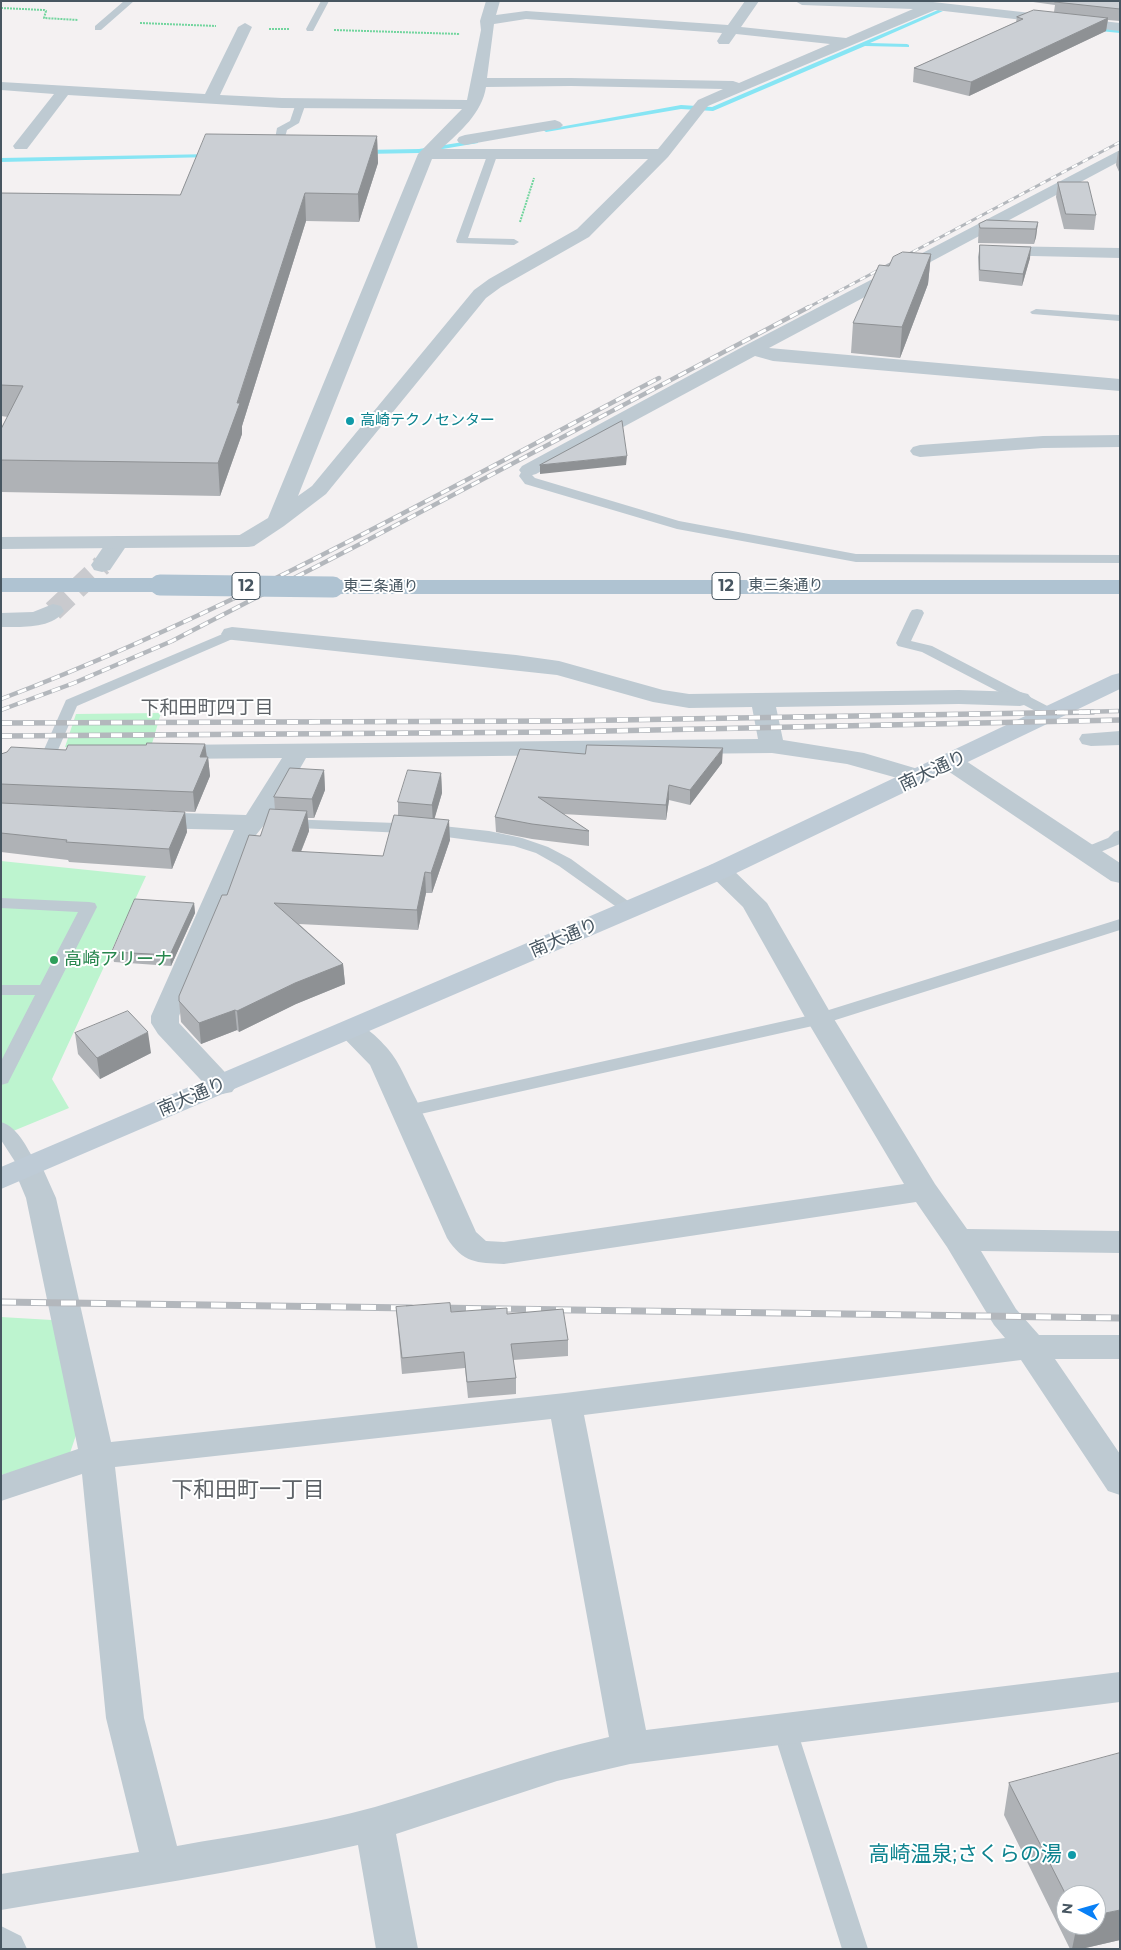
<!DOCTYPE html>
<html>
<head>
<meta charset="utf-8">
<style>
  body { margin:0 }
  #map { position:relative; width:1121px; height:1950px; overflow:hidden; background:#f4f1f2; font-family:Montserrat,sans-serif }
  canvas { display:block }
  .frame { position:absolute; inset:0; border:2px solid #475661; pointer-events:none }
  .north { position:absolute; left:1056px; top:1885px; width:50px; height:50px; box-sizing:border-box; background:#fff; border:1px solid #b5bbc0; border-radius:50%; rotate:276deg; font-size:14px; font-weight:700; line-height:20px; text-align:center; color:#475661 }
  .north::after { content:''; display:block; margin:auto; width:18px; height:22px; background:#0980f6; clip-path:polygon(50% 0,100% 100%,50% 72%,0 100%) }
</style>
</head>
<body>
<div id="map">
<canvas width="1121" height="1950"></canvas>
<div class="frame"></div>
<div class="north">N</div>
</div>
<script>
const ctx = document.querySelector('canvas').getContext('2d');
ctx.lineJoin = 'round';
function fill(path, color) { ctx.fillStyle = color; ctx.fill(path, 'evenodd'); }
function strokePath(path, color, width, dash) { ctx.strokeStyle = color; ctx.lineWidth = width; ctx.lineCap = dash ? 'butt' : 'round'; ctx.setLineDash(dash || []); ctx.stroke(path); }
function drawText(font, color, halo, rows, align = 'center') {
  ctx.font = font + ' Montserrat,"Noto Sans JP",sans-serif'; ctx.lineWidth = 4; ctx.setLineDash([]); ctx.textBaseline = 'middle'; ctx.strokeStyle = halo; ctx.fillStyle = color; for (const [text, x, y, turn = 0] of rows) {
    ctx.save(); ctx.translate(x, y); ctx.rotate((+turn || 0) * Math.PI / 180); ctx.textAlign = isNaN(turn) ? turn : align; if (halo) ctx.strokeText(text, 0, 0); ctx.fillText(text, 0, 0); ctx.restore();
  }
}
const green = new Path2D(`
  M161,713L151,747H65L76,714Z
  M1,861L146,876L52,1079L69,1108L1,1136Z
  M1,1317L52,1320L76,1435L69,1456L1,1475Z`);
const stream = new Path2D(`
  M938,10L943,11L870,43L907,44L909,45V47L865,46L713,111L681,109L546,132L543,130L681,105L712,107Z
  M1092,27L1120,29V33L1090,30Z
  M476,140L478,141V143L419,153L363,154L360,152L363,150L419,149Z
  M214,154V156L212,157L1,162V158Z`);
const minorTunnel = new Path2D(`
  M53,611L102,565`);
const path = new Path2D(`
  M1,8L44,10L46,11L44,18L78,20
  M140,23L216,26
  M269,29H290
  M334,30L460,34
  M520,222L534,178`);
const service = new Path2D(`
  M124,1H134L101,30H95V26Z
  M321,1H329L313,31H307L306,29Z
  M301,100L306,103L299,123L287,130L284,141H276L275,139L277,128L290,121L296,103Z
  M493,150L498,153L468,238L514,239L519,242L514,245L457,243L456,241L488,153Z
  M1036,309L1120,315V321L1032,314L1030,312Z
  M529,466L535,470L532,475L535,478L679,521L856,554L1120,555V563L856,562L677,529L525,484L519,476L524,467Z
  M917,609L922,610L924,613L911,641L932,646L1057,711L1060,714L1057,717H1047L922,652L898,646L896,643L910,613L912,610Z
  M232,630L237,631L239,634L237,637L77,706L55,757H45L42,754L66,700Z
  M284,819L424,824L489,831L522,838L548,847L571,859L639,909L637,913H625L559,866L536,853L514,846L424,834L278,827L276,824L278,821Z
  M1120,830V844L1093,855H1081L1079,852L1081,849L1108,838L1114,832Z
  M1,898L89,902L95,903L97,907L10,1079L8,1083L1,1085V1061L35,995H1V985H40L78,912L1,908Z
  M1120,919V930L826,1023L407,1117L400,1115L398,1111L400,1107L407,1105L816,1014Z
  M1,1122C19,1127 29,1152 38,1167L35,1171L28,1173L21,1171L1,1140Z
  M784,1717L793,1720L796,1727L868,1949H842L772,1727L775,1720Z`);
const minor = new Path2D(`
  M486,1H500L496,15L526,11L728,25L745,1H759L741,27L846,38L913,9L802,5L795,1L933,2L1120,23V31L935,10L708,106L668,157L589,237L501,287L486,298L326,494L284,526L254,546L246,547L238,546L235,541L238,536L268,518L418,154L462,109L282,108L68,95L27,149H15L13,146L54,94L1,90V82L205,94L238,27L245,23L252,27L220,95L282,98L467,100L481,30L480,21ZM526,19L722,33L717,41L719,44H729L736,34L830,44L739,83L733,81L571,78H487L494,24ZM571,86L723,89L698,100L658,149H441C460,132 482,113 486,87ZM432,159H648L577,229L489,279L474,290L312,486L298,496Z
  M555,120L560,122L563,125L560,128L465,145L459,143L457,140L459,137L465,135Z
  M1120,150V161L769,348L1120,379V391L773,361L755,356L536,474L529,476L522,474L519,470L522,466L746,345Z
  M994,246L1120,248V258L988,255L985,251L988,247Z
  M1120,435V447L1043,448L920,457L913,455L910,451L913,447L920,445L1043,436Z
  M118,536L126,537L129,542L110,570L102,572L94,570L91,565L110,537Z
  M53,604L61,606L64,611C52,629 21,627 1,627V613L33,612Z
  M232,627L516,655L559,661L663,690L689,694L959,690L1020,692L1028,694L1032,699L1028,704L1020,706L959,704L776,707L783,740L864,753L928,772L931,777L928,782L919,784L847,764L772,753L306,758L276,810L256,835L179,1016V1023L237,1085L232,1092L222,1094L212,1092L158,1034L151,1023V1016L234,830L148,828L139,825L135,820L139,815L148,812L246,815L282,758L168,759L159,757L156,752L159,747L168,745L758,739L752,707L689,708L653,702L557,675L224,639L221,634L224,629Z
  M1120,731V745L1091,746L1082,744L1079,739L1082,734Z
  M951,755L960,757L1120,863V883L1111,881L942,767L939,762L942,757Z
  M719,863L728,865L767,903L834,1019L935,1184L967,1229L1120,1231V1253L981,1251L1016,1309L1039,1335H1120V1359H1055L1120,1454V1495L1108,1491L1021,1360L584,1415L646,1730L1120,1672V1702L630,1764L557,1781L396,1834L418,1949H376L358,1845C240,1872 120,1890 1,1910V1874L139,1852L106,1718L82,1474L1,1501V1475L78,1449L26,1198L13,1167L17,1160L28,1157L39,1160L56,1198L111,1442L565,1393L1005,1338L994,1325L947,1247L916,1202L504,1264C477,1263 463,1263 447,1238L370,1065L336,1030L340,1024C359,1019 375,1034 388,1049C400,1063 407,1082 416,1099C437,1143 456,1188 476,1232L486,1241L504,1242L904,1184L806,1019L743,907L706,871L710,865ZM551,1419L609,1737C529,1755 453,1784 375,1807C311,1825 243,1834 177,1846L144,1718L115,1467Z`);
const tertiary = new Path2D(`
  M246,535L254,536L257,541L254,546L246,547L1,549V537Z
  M1,1926L21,1936L27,1949H1Z`);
const secondary = new Path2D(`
  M1120,673V689L728,877L1,1189V1167L710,865L1112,675Z`);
const primary = new Path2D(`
  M1,578H160L168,580L171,585L168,590L160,592H1Z
  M333,580H1120V594H333L325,592L322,587L325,582Z`);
const railFar3 = new Path2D(`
  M807,308L1120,142`);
const railFar2 = new Path2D(`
  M1,699C229,613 443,491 659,378
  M1,710L74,683L172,641L362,543L809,307
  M1037,713L1120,711`);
const railFar1 = new Path2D(`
  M1,723L560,721L1093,712
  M1,736L560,732L1120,720`);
const rail = new Path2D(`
  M1,1302L411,1308
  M436,1308L1120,1318`);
const primaryBridge = new Path2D(`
  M160,585L333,587`);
const wall = new Path2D(`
  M1026,1H1120V21L1108,20L1106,31L969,96L913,82L914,68L1016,22L1017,17L1054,12L1055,5Z
  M377,136L378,163L359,222L306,221L242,426V434L220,496L1,492V429L8,417L1,416V193L180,195Z
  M1118,151H1120V174L1116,165Z
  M1058,182L1096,215L1094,230L1064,229L1056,197Z
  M1038,222L1036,237L1034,244L978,243L979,224Z
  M980,245L1030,258L1022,286L979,281L978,257Z
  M931,254L928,284L900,358L851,353L853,323L889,266Z
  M205,744L207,757H208L210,776L195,812L1,803V754L146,745Z
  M585,754L722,763L690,805L669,800L666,820L563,814L589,831V846L532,839L496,832L495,817Z
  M324,770L325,790L314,818H308L309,831L301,852L383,856L398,816V802L441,773L442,793L434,819L450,840L432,893H426L418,930L299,924L343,964L345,984L296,1004L239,1032L237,1030L201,1044L181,1022L179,1001L227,895L260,836L275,810L274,797Z
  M1,803L185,812L187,832L172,869L69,862L68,860L1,852Z
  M194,903L195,913L171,966L114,962L112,952Z
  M75,1033L151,1053L100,1079L78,1054Z
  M396,1307L451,1312L507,1314L568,1340V1356L513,1360L516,1378V1394L468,1398L465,1368L402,1374Z
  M1009,1783L1120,1940L1081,1949H1070L1004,1815ZM1066,1895L1096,1925H1066Z`);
const shadedWall = new Path2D(`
  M1108,18L1106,31L969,96L971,82Z
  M377,136L378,163L359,222L358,194Z
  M305,193L306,221L242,426V434L220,496L218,463Z
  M1038,222L1036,237L1034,244L1036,229Z
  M1031,247L1030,258L1022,286L1023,274Z
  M931,254L928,284L900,358L902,327Z
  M627,456L626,465L540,474V465Z
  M205,744L207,759L208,757L210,776L195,812L193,792L200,757Z
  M723,748L722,763L690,805V790Z
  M324,770L325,790L314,818L312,799Z
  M441,773L442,793L433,824L432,805Z
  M669,785V800L666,820V805Z
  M307,811L309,831L293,871L292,851Z
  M185,812L187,832L172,869L169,849Z
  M449,820L450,840L432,893L431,873Z
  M425,872L426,893L418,930L417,910Z
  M194,903L195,913L171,966L170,955Z
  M343,964L345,984L296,1004L239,1032L237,1011L295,983Z
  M235,1010L237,1030L201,1044L199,1023Z
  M148,1032L151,1053L100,1079L97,1058Z
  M1120,1910V1940L1081,1949H1072L1077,1925H1096V1915Z`);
const building = new Path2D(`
  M1057,1H1120V9L1055,2Z
  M1034,10L1108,18L971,82L914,68L1023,19L1017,17Z
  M206,134L377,136L358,194L305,193L237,403H240L218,463L1,460V429L23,386L1,385V193L180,195Z
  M1058,182H1088L1096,215L1066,214Z
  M987,220L1038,222L1036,229L980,228L979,224Z
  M980,245L1031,247L1023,274L980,270Z
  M903,252L931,254L902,327L853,323L879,265L889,266L893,257Z
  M622,421L627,456L540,465Z
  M147,743L205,744L200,757H208L193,792L1,784V754L7,752L11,747L66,750L68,745H146Z
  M587,745L723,748L690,790L669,785L666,805L538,797L589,831L532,824L495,817L520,749L585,754Z
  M290,768L324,770L312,799L274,797Z
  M408,770L441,773L432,805L398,802Z
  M1,803L185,812L169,849L66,842L67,840L1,833Z
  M270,809L307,811L292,851L383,856L394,815L449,820L431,873L425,872L417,910L274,903L343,964L295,983L237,1011L235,1010L199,1023L179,1001V996L222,895H227L249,835L260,836Z
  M135,899L194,903L170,955L112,952Z
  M128,1011L148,1032L97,1058L75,1033Z
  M450,1303L451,1312L507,1308V1314L563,1309L568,1340L511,1344L516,1378L467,1382L464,1352L402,1358L396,1307Z
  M1120,1753V1910L1096,1915V1895H1066L1009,1783Z`);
const markers = [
  [350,421,5,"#0f9aa8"],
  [54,960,5,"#2e9e5b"],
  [1072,1855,5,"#0f9aa8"]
];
const farCulturenames = [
  ["高崎テクノセンター",360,421]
];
const farStreetnames = [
  ["東三条通り",786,586],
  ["東三条通り",381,587]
];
const shields = [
  [246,586,28],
  [726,586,28]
];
const shieldNames = [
  ["12",246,586],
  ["12",726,586]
];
const streetNames = [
  ["南大通り",933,771,-25],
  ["南大通り",564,938,-23],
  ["南大通り",192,1097,-23]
];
const leisureNames = [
  ["高崎アリーナ",64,960]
];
const neighbourhoodNames = [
  ["下和田町四丁目",207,708]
];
const nearCulturenames = [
  ["高崎温泉;さくらの湯",1062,1855]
];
const nearNeighbourhoodnames = [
  ["下和田町一丁目",248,1491]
];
fill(green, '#bdf4cf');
fill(stream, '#87e5f4');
strokePath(minorTunnel, '#c9cace', 21, [21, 11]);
strokePath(path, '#72d59e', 2, [2, 1]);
fill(service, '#becad2');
fill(minor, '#becad2');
fill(tertiary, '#becad2');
fill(secondary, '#becbd6');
fill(primary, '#afc3d2');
strokePath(railFar3, '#b3b7bc', 3);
strokePath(railFar2, '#b3b7bc', 4.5);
strokePath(railFar1, '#b3b7bc', 5.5);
strokePath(rail, '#b3b7bc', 7);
strokePath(railFar3, '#fff', 2, [6]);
strokePath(railFar2, '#fff', 3, [9]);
strokePath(railFar1, '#fff', 4, [11]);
strokePath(rail, '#fff', 5, [15]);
strokePath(primaryBridge, '#afc3d2', 21);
fill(wall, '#afb2b6');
fill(shadedWall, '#8e9194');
fill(building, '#cbcfd4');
strokePath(building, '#8e9194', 1);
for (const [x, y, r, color] of markers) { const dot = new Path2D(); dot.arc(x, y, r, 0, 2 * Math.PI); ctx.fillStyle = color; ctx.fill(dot); strokePath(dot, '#fff', 2); }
drawText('15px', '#0d838f', '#fff', farCulturenames, 'left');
drawText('15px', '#475661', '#fff', farStreetnames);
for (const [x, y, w] of shields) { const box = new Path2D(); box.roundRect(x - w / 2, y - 13.5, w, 27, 4); ctx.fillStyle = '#fff'; ctx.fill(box); strokePath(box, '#475661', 1); }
drawText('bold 16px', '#475661', null, shieldNames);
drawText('18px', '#475661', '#fff', streetNames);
drawText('18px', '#27864d', '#fff', leisureNames, 'left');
drawText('19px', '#5d6267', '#fff', neighbourhoodNames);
drawText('21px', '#0d838f', '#fff', nearCulturenames, 'right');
drawText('22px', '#5d6267', '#fff', nearNeighbourhoodnames);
</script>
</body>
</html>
